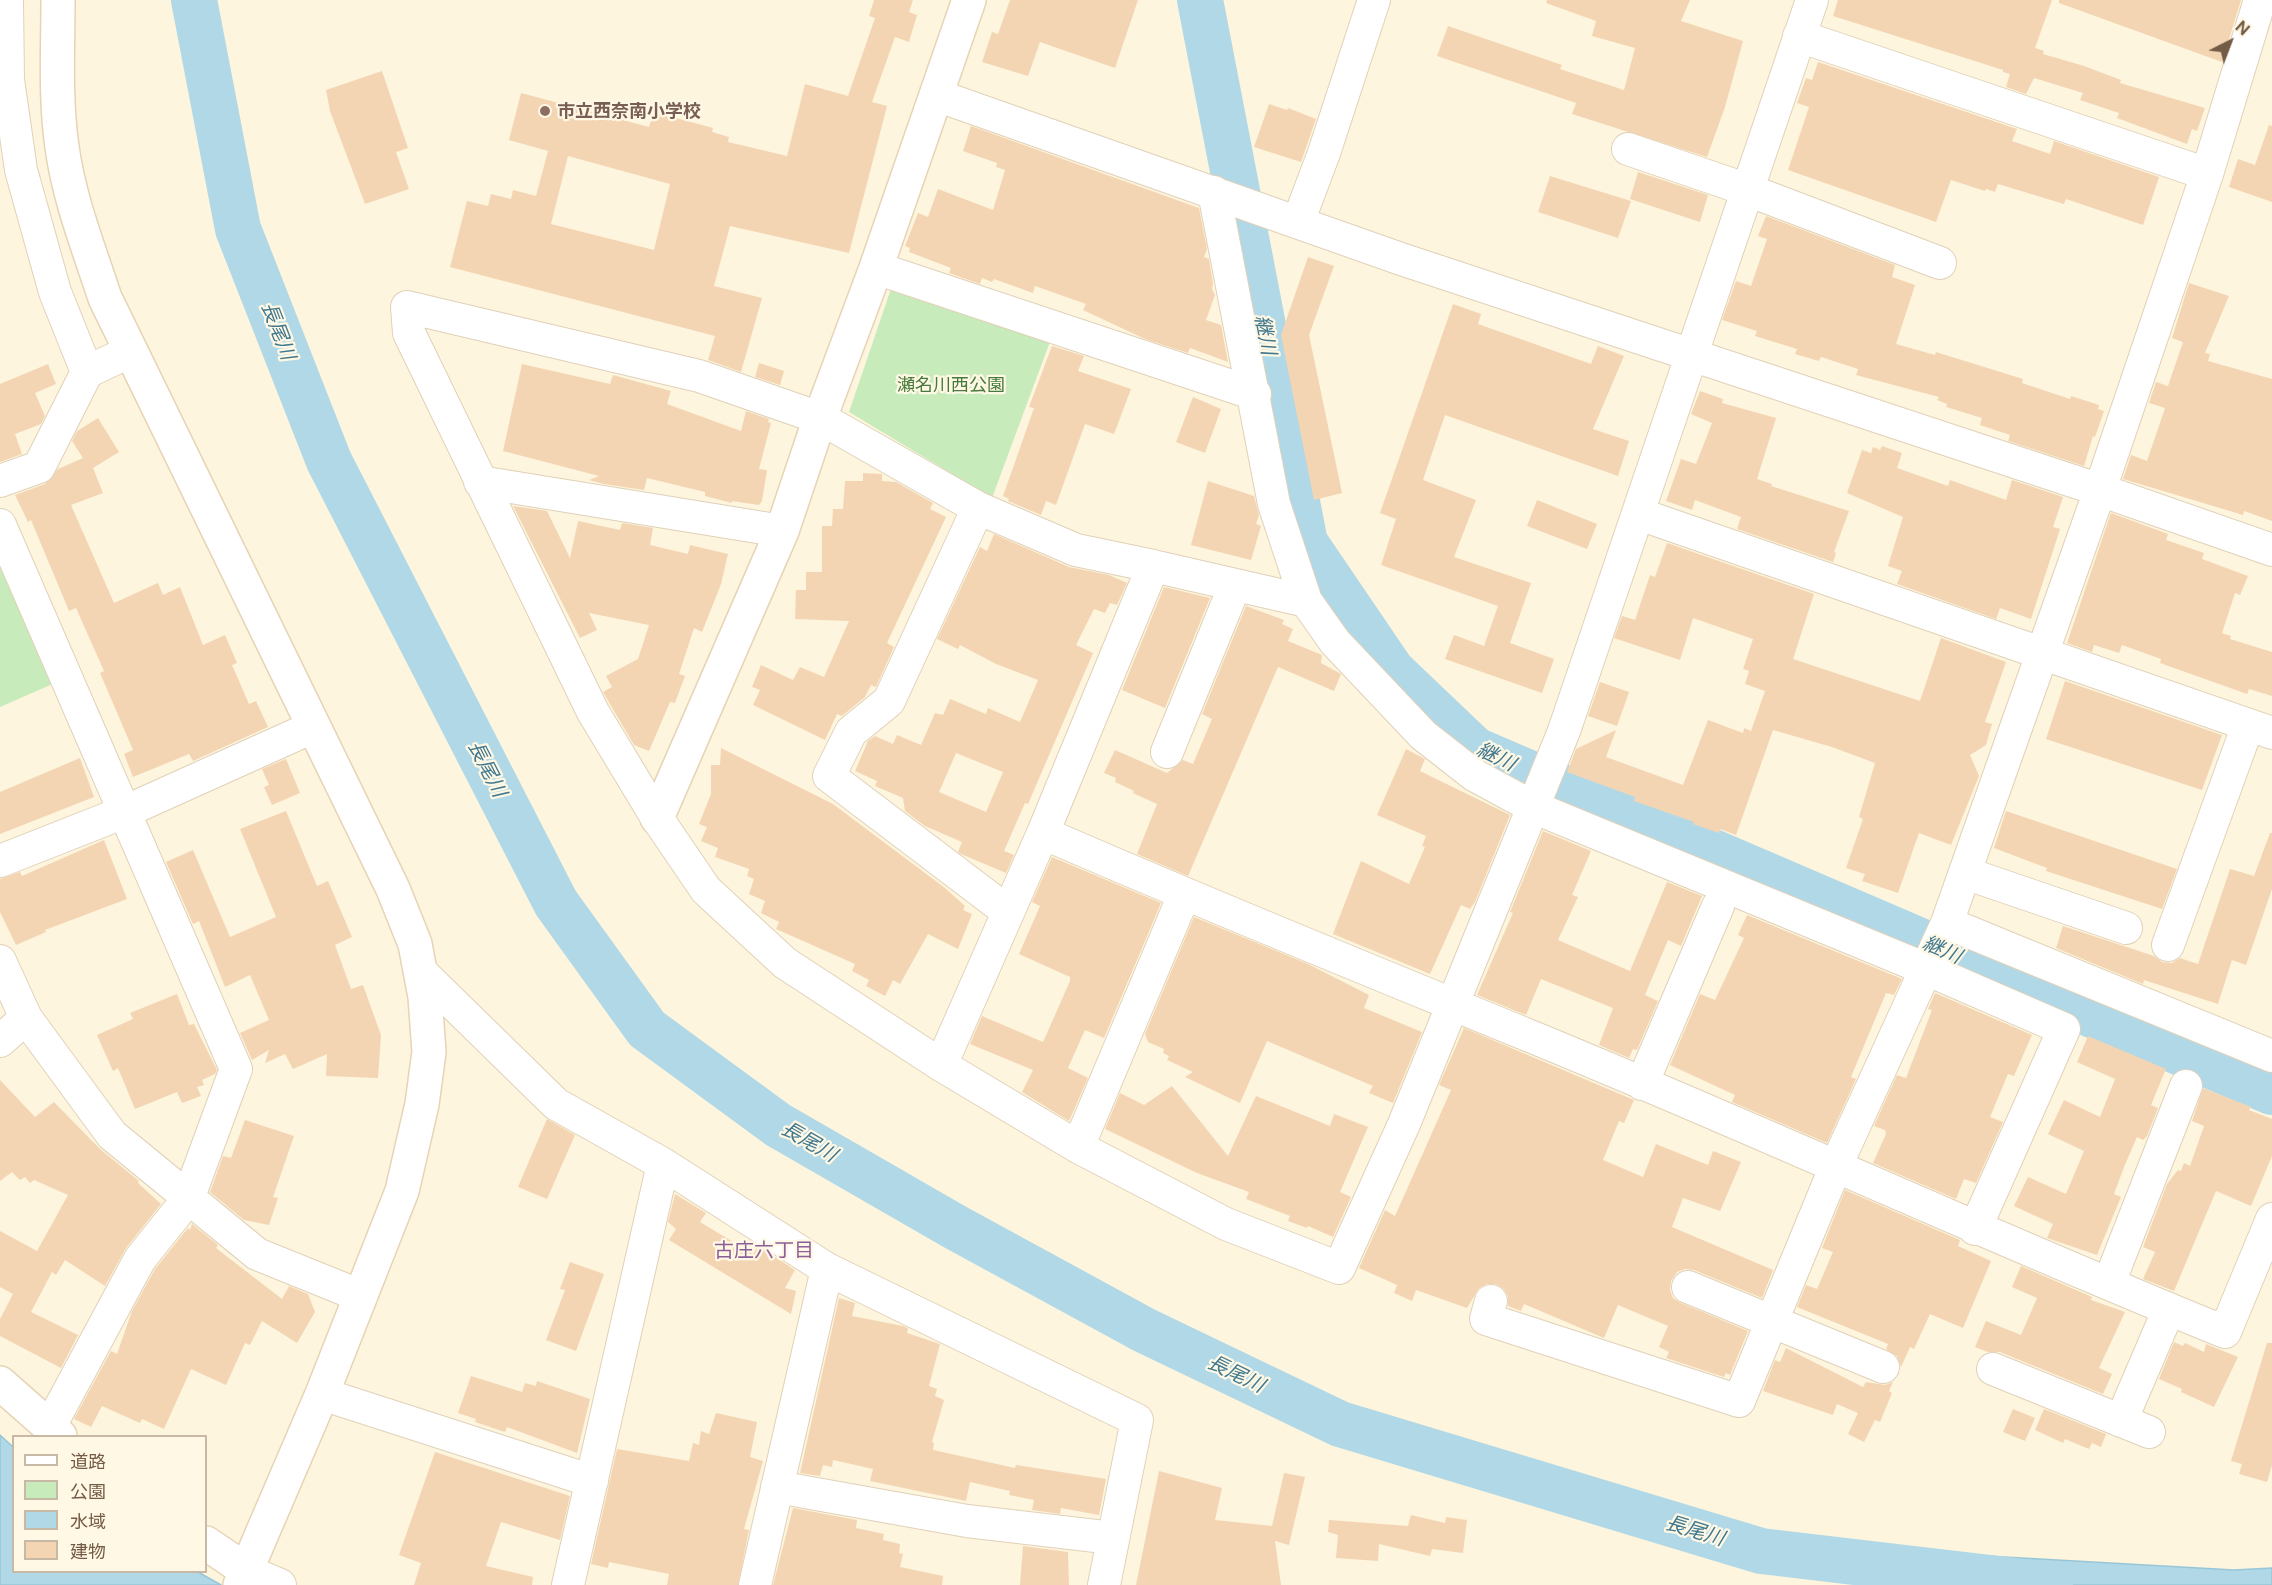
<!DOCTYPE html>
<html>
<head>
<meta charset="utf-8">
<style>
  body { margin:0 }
  #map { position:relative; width:2272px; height:1585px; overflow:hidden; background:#fdf5dd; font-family:"Public Sans","Noto Sans JP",sans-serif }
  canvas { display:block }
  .legend { position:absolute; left:12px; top:1435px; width:195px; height:138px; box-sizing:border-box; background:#fff8e4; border:2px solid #c7b9a4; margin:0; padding:8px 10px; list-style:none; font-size:18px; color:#745b45 }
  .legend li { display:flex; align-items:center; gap:12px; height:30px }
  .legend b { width:30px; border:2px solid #c7b9a4 }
  .north { position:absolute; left:2200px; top:12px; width:60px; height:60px; -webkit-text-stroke:4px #fff8e4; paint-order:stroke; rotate:42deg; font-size:16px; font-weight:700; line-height:24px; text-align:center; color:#745b45 }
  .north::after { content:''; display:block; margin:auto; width:21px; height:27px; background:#745b45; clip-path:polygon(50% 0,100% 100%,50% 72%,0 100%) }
</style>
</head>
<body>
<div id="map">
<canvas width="2272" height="1585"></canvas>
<ul class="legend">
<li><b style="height:8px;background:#fff"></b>道路</li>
<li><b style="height:16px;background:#c8ebbb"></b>公園</li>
<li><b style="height:16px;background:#b1d8e7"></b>水域</li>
<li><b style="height:16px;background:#f4d5b3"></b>建物</li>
</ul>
<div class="north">N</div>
</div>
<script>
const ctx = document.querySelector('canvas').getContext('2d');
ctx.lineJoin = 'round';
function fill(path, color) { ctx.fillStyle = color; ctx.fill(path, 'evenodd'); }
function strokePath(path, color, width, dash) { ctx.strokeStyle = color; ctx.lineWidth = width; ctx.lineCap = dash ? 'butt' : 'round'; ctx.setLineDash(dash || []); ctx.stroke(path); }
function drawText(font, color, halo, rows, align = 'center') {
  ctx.font = font + ' "Public Sans","Noto Sans JP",sans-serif'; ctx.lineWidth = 4.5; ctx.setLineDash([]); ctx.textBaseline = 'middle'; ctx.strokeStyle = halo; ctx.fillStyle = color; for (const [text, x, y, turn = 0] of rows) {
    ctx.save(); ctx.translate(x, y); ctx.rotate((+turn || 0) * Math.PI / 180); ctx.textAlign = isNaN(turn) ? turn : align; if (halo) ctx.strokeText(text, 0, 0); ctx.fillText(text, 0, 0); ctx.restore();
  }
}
const green = new Path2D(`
  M893,283L1051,339L992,498L849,412Z
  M0,555L55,683L0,707Z`);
const water = new Path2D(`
  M0,1435L13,1447L14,1572H198L221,1585H0Z
  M1969,1555L2234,1570L2272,1568V1585H1968Z`);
const river = new Path2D(`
  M194,0L238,229L329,461L556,903L647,1029L778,1125L955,1227L1144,1330L1340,1424L1761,1551L2050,1585
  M1200,0L1305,543L1392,671L1475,750L2272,1092`);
const building = new Path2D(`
  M874,0H913L909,12L917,15L909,42L895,37L872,102L887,106L849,253L730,226L714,286L762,298L741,372L708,360L715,336L450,267L467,201L488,206L491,194L511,199L513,190L536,196L548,151L509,140L521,93L649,127L654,112L713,128L712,132L729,137L728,142L787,156L805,84L848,96L875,18L869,16ZM568,156L670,184L654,250L551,224Z
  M1010,0H1138L1115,68L1040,42L1028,76L982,62L992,32L998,34Z
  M1547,0H1690L1681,21L1743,41L1725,107L1707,157L1572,114L1576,103L1437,56L1448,26L1562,65L1560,69L1624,90L1635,48L1592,36L1596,21L1546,3Z
  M1838,0H2052L2035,48L2044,51L2043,54L2084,66L2121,80L2120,83L2205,108L2197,131L2192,129L2187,144L2117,118L2119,113L2080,100L2083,93L2034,78L2026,94L2006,87L2010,74L2003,72V70L1833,16Z
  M2059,0H2241L2222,62L2059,3Z
  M1818,62L2017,129L2012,141L2050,154L2054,141L2159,177L2143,225L2066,199L2064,204L1998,184L1995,192L1986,189L1985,191L1951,180L1936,222L1788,170L1809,107L1797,103L1806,78L1812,80Z
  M382,71L408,148L396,152L409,189L365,204L330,111L326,90Z
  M1269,104L1287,110L1288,108L1316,119L1301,162L1254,147Z
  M2269,125L2272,126V202L2229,187L2238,159L2255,165Z
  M971,126L1199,208L1207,249L1204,257L1209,259L1213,284L1212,289L1215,295L1206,320L1221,325L1228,362L1190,348L1188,353L1145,339L1083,310L1086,304L1035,286L1033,293L994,279L992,282L982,278L980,284L949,273L951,268L909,252L910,248L905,246L918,213L928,217L938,189L993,210L1005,170L996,167L997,163L963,151Z
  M1638,172L1708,195L1700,222L1630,199Z
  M1550,176L1631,201L1618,238L1538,212Z
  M1766,216L1895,265L1892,277L1915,285L1896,344L1935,355L1936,352L2023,379L2022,383L2070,399L2071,396L2099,405L2098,409L2104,411L2095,437L2093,436L2084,466L2008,441L2010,435L1980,425L1982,418L1946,407L1947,404L1937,400L1939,397L1856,375L1858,369L1821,357L1819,361L1795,354L1797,349L1755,336L1757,331L1722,320L1736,281L1751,286L1767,239L1758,236Z
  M1308,257L1334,266L1309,335L1342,493L1314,500L1281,335Z
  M2189,283L2229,296L2205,353L2210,354L2208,361L2272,379V521L2244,511L2243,515L2123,479L2131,455L2147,461L2165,408L2149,403L2156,382L2168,386L2183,342L2172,338Z
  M1453,304L1481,314L1478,324L1591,364L1598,346L1624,356L1593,429L1629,441L1618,476L1445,415L1423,480L1476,500L1454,557L1531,583L1510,643L1554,659L1542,693L1445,659L1454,635L1484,646L1498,606L1381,565L1396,519L1380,513Z
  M1052,346L1084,356L1078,371L1131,389L1114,434L1085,424L1056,505L1046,501L1041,515L1008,501L1009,499L1003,496L1034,408L1029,407Z
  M759,363L784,371L780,385L755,377Z
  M48,364L56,384L35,393L45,416L41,424L15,434L22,454L0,462V384Z
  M522,364L610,384L613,375L671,391L667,404L741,431L746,411L769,419L768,422L771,423L759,469L767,470L762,501L759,505L732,501V503L705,496V492L647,478L644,490L604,484L589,480L599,476L503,451Z
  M1700,391L1723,399L1722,403L1776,418L1757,479L1772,484L1771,486L1849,511L1834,552L1836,553L1833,562L1737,529L1741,517L1695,500L1692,510L1666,501L1681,459L1696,464L1712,423L1691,414Z
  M1193,397L1221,409L1205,453L1176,442Z
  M98,418L119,452L93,468L103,493L71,505L114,603L158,583L163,595L180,587L203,645L225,635L237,663L232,665L249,704L256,701L268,727L193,761L189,754L133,777L124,754L133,750L100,673L104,671L76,608L69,611L31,520L28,522L15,495L45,484L58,469L83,458L72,441L77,431Z
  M1882,446L1902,453L1897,468L1948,486L1950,480L2006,500L2012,480L2063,497L2053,527L2060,529L2031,619L2000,608L1996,619L1897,584L1902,571L1888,566L1903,517L1847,493L1862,450L1871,453L1873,447L1880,450Z
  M863,473L882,474V481L896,482L933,503L930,509L946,517L887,643L894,647L876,687L871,685L865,697L842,716L837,714L825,740L753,705L760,690L752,687L761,665L793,680L800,667L824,677L849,621L795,619L796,590H806V572H822V526H832L833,509H843L845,481H863Z
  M1208,481L1254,496L1259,515L1256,524L1261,526L1251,560L1191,545Z
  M1537,500L1597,524L1587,549L1527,526Z
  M513,506L547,511L570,558L578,521L620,530L622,523L653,528L650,545L688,554L690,545L728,554L721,584L702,632L694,628L679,674L685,676L675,703L670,702L649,751L634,745L603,692L612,687L606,676L638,659L649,625L589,613L597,630L580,638Z
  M2111,513L2168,534L2166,540L2204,553L2202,559L2248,576L2240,595L2235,593L2222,633L2231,636L2230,639L2272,652V696L2249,689L2247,694L2160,663L2161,659L2122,645L2119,653L2094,645L2092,652L2067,643Z
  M994,534L1069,567L1109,575L1127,583L1117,605L1110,603L1105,613L1094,609L1076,645L1093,653L1028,804L1025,803L1004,851L1014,855L1006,873L961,854L958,852L962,842L925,826L905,811L903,798L875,786L877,781L855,771L868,741L875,736L893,744L897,735L921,745L935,713L943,715L950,699L986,714L988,708L1020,722L1038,680L996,664L960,645L958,649L937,639L980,547L987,551ZM956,753L1003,772L986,812L939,792Z
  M1667,543L1814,594L1793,659L1920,701L1941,638L2006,662L1985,722L1992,724L1986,745L1970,755L1979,776L1951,845L1919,833L1898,893L1862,881L1865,874L1846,868L1863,819L1859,817L1875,763L1832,747L1773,730L1736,835L1720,829L1719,833L1693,824L1694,822L1634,801L1635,797L1567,772L1576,749L1616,730L1606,757L1683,785L1708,720L1743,733L1744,728L1751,731L1765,691L1745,684L1749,671L1743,669L1753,639L1693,618L1680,660L1614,638L1622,616L1635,620L1650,575L1655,577Z
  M1164,587L1210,598L1165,708L1122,690Z
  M1246,606L1284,620L1282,624L1293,629L1288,641L1322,655L1321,663L1341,674L1334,691L1278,667L1188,876L1137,854L1157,804L1133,793L1134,791L1115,782L1116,778L1104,773L1115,750L1167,773L1183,760L1193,764L1212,719L1202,714Z
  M2065,681L2222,735L2202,790L2046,739Z
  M1600,682L1629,692L1617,726L1588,716Z
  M721,748L833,804L945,888L965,906L963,910L972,914L958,949L928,934L900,984L893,980L885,996L866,986L869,980L852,971L855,964L776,929L779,922L761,913L765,901L749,894L754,879L747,876L749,869L715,857L718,848L701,841L707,827L699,824L711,794V765H720Z
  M1406,749L1425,759L1420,771L1510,815L1475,902L1470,909L1461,905L1430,974L1333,934L1361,861L1409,884L1425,847L1422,846L1426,836L1377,815Z
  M80,758L94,797L0,834V792Z
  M286,759L300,793L272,805L264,787L269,785L262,769Z
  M286,811L317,886L328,881L352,937L335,945L351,989L363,985L381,1035L378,1078L326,1076L327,1054L293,1069L285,1054L265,1063L269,1050L252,1060L240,1033L269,1020L250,975L225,987L199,921L193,924L166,862L193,850L230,937L276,917L240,829Z
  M2006,811L2177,869L2162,909L2046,871L2047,868L1994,848Z
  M1543,831L1591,851L1572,895L1578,897L1558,940L1630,971L1667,882L1702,896L1681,946L1668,940L1645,995L1658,1001L1637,1050L1633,1049L1629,1058L1599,1045L1613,1008L1541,979L1526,1015L1477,995L1513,913L1510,912Z
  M2270,833H2272V889L2246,965L2232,960L2218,1004L2144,980L2143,984L2056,948L2063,926L2154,956L2162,962L2172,963L2180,958L2198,964L2230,869L2254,876Z
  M104,840L127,899L45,930L46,932L16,945L0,912V879L20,872L22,876Z
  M1052,857L1161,903L1104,1038L1085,1030L1068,1068L1088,1078L1069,1121L1022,1092L1033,1070L970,1044L982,1016L1043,1042L1070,981V977L1019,954L1040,906L1032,902Z
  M1747,915L1902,979L1894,995L1886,993L1851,1077L1856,1079L1827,1143L1732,1102L1735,1095L1670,1065L1700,994L1715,1000L1744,938L1738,935Z
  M1194,917L1308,964L1369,995L1364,1008L1422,1032L1393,1103L1369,1093L1373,1086L1267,1041L1240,1103L1185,1077L1193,1072L1167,1060L1169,1056L1163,1053L1164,1049L1148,1042L1145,1034Z
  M1935,993L2032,1035L2014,1076L2008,1074L1990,1117L2003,1122L1976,1183L1964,1179L1956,1199L1873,1163L1886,1134L1885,1130L1874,1126L1897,1075L1906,1078L1932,1010L1928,1009Z
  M177,994L189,1025L194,1024L217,1070L215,1074L202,1080L204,1085L197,1087L201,1096L182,1103L177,1092L135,1109L118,1068L113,1071L97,1035L133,1019L130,1013Z
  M1464,1028L1634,1100L1624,1123L1619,1121L1603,1160L1643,1177L1656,1144L1708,1165L1713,1151L1741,1162L1720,1211L1683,1198L1672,1227L1773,1270L1762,1298L1694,1270L1685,1269L1677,1272L1671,1281L1670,1290L1673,1298L1681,1303L1748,1331L1730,1375L1726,1373L1724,1377L1666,1358L1669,1352L1659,1347L1668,1326L1618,1305L1604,1338L1524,1304L1521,1311L1508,1306V1296L1504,1289L1496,1284H1487L1479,1288L1467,1308L1416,1290L1412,1301L1394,1293L1397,1285L1359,1268L1385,1210L1395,1216L1451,1090L1439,1085Z
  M2088,1036L2166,1069L2151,1105L2158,1108L2147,1136L2143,1140L2137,1137L2124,1167L2114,1194L2121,1197L2097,1255L2047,1238L2053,1224L2014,1206L2028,1177L2066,1194L2084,1151L2048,1134L2064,1100L2100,1117L2115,1079L2077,1062Z
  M0,1080L35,1117L54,1102L100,1149L139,1181L138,1183L161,1204L126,1248L105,1286L65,1260L56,1275L52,1272L31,1312L78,1335L61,1368L0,1336V1319L13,1294L0,1287V1231L37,1251L68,1195L34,1180L30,1183L25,1177L20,1180L12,1172L0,1181Z
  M1172,1086L1228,1156L1256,1096L1330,1126L1334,1114L1368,1127L1340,1192L1351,1197L1333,1237L1308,1226L1307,1228L1288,1221L1290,1216L1246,1199L1249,1192L1197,1173L1105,1129L1120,1093L1144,1105Z
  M2203,1088L2251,1107L2249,1110L2272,1119V1156L2251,1206L2216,1191L2174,1291L2143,1279L2155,1252L2143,1247L2167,1184L2178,1170L2181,1171L2184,1163L2190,1166L2204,1126L2192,1121Z
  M547,1119L575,1135L547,1199L518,1187Z
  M245,1120L294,1136L273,1197L278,1198L269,1225L244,1220L210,1192L223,1156L231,1158Z
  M1845,1190L1960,1240L1958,1246L1991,1261L1963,1328L1930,1314L1914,1349L1910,1347L1901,1367L1897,1356L1886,1349L1888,1344L1797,1307L1806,1285L1817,1289L1833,1252L1822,1248Z
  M675,1194L706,1213L700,1222L753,1254L758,1246L795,1270L785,1288L796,1291L791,1314L669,1240L676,1229L668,1222Z
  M192,1224L218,1245L216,1248L282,1299L289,1286L308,1294L315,1312L297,1343L262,1321L250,1345L245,1343L226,1385L191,1369L164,1429L142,1419L140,1423L102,1406L91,1427L74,1419L111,1351L117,1354L132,1311L155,1269L188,1228L190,1230Z
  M570,1262L604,1274L576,1351L546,1340L565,1290L560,1289Z
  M2021,1266L2092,1297L2091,1300L2125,1312L2099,1368L2112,1374L2103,1394L2000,1352H1988L1975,1347L1986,1321L2021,1335L2037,1298L2012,1287Z
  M839,1298L855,1303L852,1316L903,1326L908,1328L907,1333L940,1344L929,1386L937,1389L935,1396L944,1400L932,1442L934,1443L933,1450L1015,1468L1016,1465L1106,1479L1099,1515L1061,1508L1060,1514L1032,1510L1034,1500L1009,1495L1010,1491L970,1482L966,1501L870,1481L873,1469L833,1460L832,1467L823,1465L820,1476L800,1473Z
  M2174,1342L2183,1346L2185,1343L2204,1352L2206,1344L2238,1357L2214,1407L2181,1392L2182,1389L2159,1379Z
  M2267,1343H2272V1465L2267,1482L2239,1474L2242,1464L2231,1461Z
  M1786,1348L1863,1387L1866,1382L1885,1385L1893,1382L1889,1391L1892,1393L1880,1422L1875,1420L1864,1442L1848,1434L1858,1413L1837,1404L1833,1415L1763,1391L1775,1360L1780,1362Z
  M471,1376L522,1392L525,1383L536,1386L537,1381L590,1399L577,1453L507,1427L505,1432L475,1422L476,1419L458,1413Z
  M2013,1409L2035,1418L2025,1441L2003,1432Z
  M2044,1409L2106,1434L2101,1447L2092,1443L2089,1449L2065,1439L2063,1443L2035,1430Z
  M716,1413L757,1422L750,1457L763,1461L744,1529L749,1530L738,1585H667L669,1574L609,1562L608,1568L591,1564L617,1449L689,1461L693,1443L699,1445L701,1431L709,1434Z
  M435,1452L570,1496L560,1540L501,1522L486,1566L533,1577L532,1585H414L421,1563L399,1555Z
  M1159,1471L1222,1488L1215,1520L1272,1526L1284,1473L1305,1477L1289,1545L1275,1541L1281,1585H1136Z
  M793,1508L857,1520L856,1528L884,1534L883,1540L900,1544L899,1553L903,1554L900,1567L943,1576L942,1585H773Z
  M1411,1515L1445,1523L1446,1517L1467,1520L1463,1553L1432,1549L1430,1556L1379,1544L1378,1561L1336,1558L1338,1535L1328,1532L1329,1520L1408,1526Z
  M1023,1546L1068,1552L1069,1585H1020Z`);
const street = new Path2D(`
  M7,0L8,80L21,170L55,292L87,372
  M1799,36L2207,174
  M936,95L1401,259L2100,490L2272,550
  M1628,149L1748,190L1940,263
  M1214,192L1274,504L1306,601L1335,642L1423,735L1474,775L1533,807L1926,969L2064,1029L1975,1229
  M1298,222L1324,153L1374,0
  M876,268L1255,394
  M0,481L39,467L87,372L131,351
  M480,482L782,531
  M978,508L889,701L851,732L829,776L1007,911
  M1639,514L2272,733
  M0,525L236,1069L188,1199L140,1259L49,1428
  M1153,566L1306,601
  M1167,752L1235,585
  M1043,833C1203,903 1364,968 1525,1034C1760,1130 1990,1237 2225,1332L2272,1219
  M0,861L122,813L313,727
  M1965,873L2126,928
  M1947,923L2272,1056
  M2168,945L2248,725
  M0,961L26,1018L112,1135L257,1254L361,1296
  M420,971L556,1104L663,1164L827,1269L1137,1420L1104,1585
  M0,1041L26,1018
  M941,1065L1043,833L1153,566L1076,550L978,508L820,418L699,376L407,307L409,333L593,712L657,818L706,890L785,963L941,1065L1078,1147L1226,1224L1339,1268L1404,1124L1564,731L1812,0
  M1642,1084L1718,906
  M1078,1147L1184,895
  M2109,1283L2186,1086
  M1688,1287L1883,1367
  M1491,1301L1486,1319L1739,1401L1835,1168L1947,923L2100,490L2207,174L2260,0
  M1993,1369L2149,1432
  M322,1394L592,1481
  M2121,1421L2169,1309
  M777,1487L967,1521L1113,1538
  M247,1571L280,1585
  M568,1585L663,1164
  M755,1585L827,1269`);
const secondary = new Path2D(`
  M58,0C58,49 55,99 62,147C69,199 89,249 105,298L393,889L415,944L425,997L429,1052L422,1104L402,1191L322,1394L240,1585
  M657,818L782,531L820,418L876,268L969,0
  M0,1383L60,1436
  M206,1543L247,1571`);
const markers = [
  [545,111,6,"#8d6e63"]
];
const educationNames = [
  ["市立西奈南小学校",557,111]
];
const parkNames = [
  ["瀬名川西公園",951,385]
];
const waterNames = [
  ["長尾川",278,331,69],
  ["継川",1265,335,79],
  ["継川",1496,757,26],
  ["長尾川",487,769,63],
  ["継川",1942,950,23],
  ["長尾川",809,1142,30],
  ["長尾川",1236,1374,26],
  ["長尾川",1695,1531,17]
];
const neighbourhoodNames = [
  ["古庄六丁目",764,1251]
];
fill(green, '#c8ebbb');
fill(water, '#b1d8e7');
strokePath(water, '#97c6d9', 1.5);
strokePath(river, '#b1d8e7', 46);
fill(building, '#f4d5b3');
strokePath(street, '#e1d1b9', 34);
strokePath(secondary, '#e7d3b6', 36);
strokePath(street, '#fff', 32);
strokePath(secondary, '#fff', 33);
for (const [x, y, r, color] of markers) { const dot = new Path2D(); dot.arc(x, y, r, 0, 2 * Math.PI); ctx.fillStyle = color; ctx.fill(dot); strokePath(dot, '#fff8e4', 2); }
drawText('bold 18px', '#785e54', '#fff8e4', educationNames, 'left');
drawText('18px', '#467a3c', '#fff8e4', parkNames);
drawText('italic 20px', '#407890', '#fff8e4', waterNames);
drawText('20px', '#8c5f98', '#fff8e4', neighbourhoodNames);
</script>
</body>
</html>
